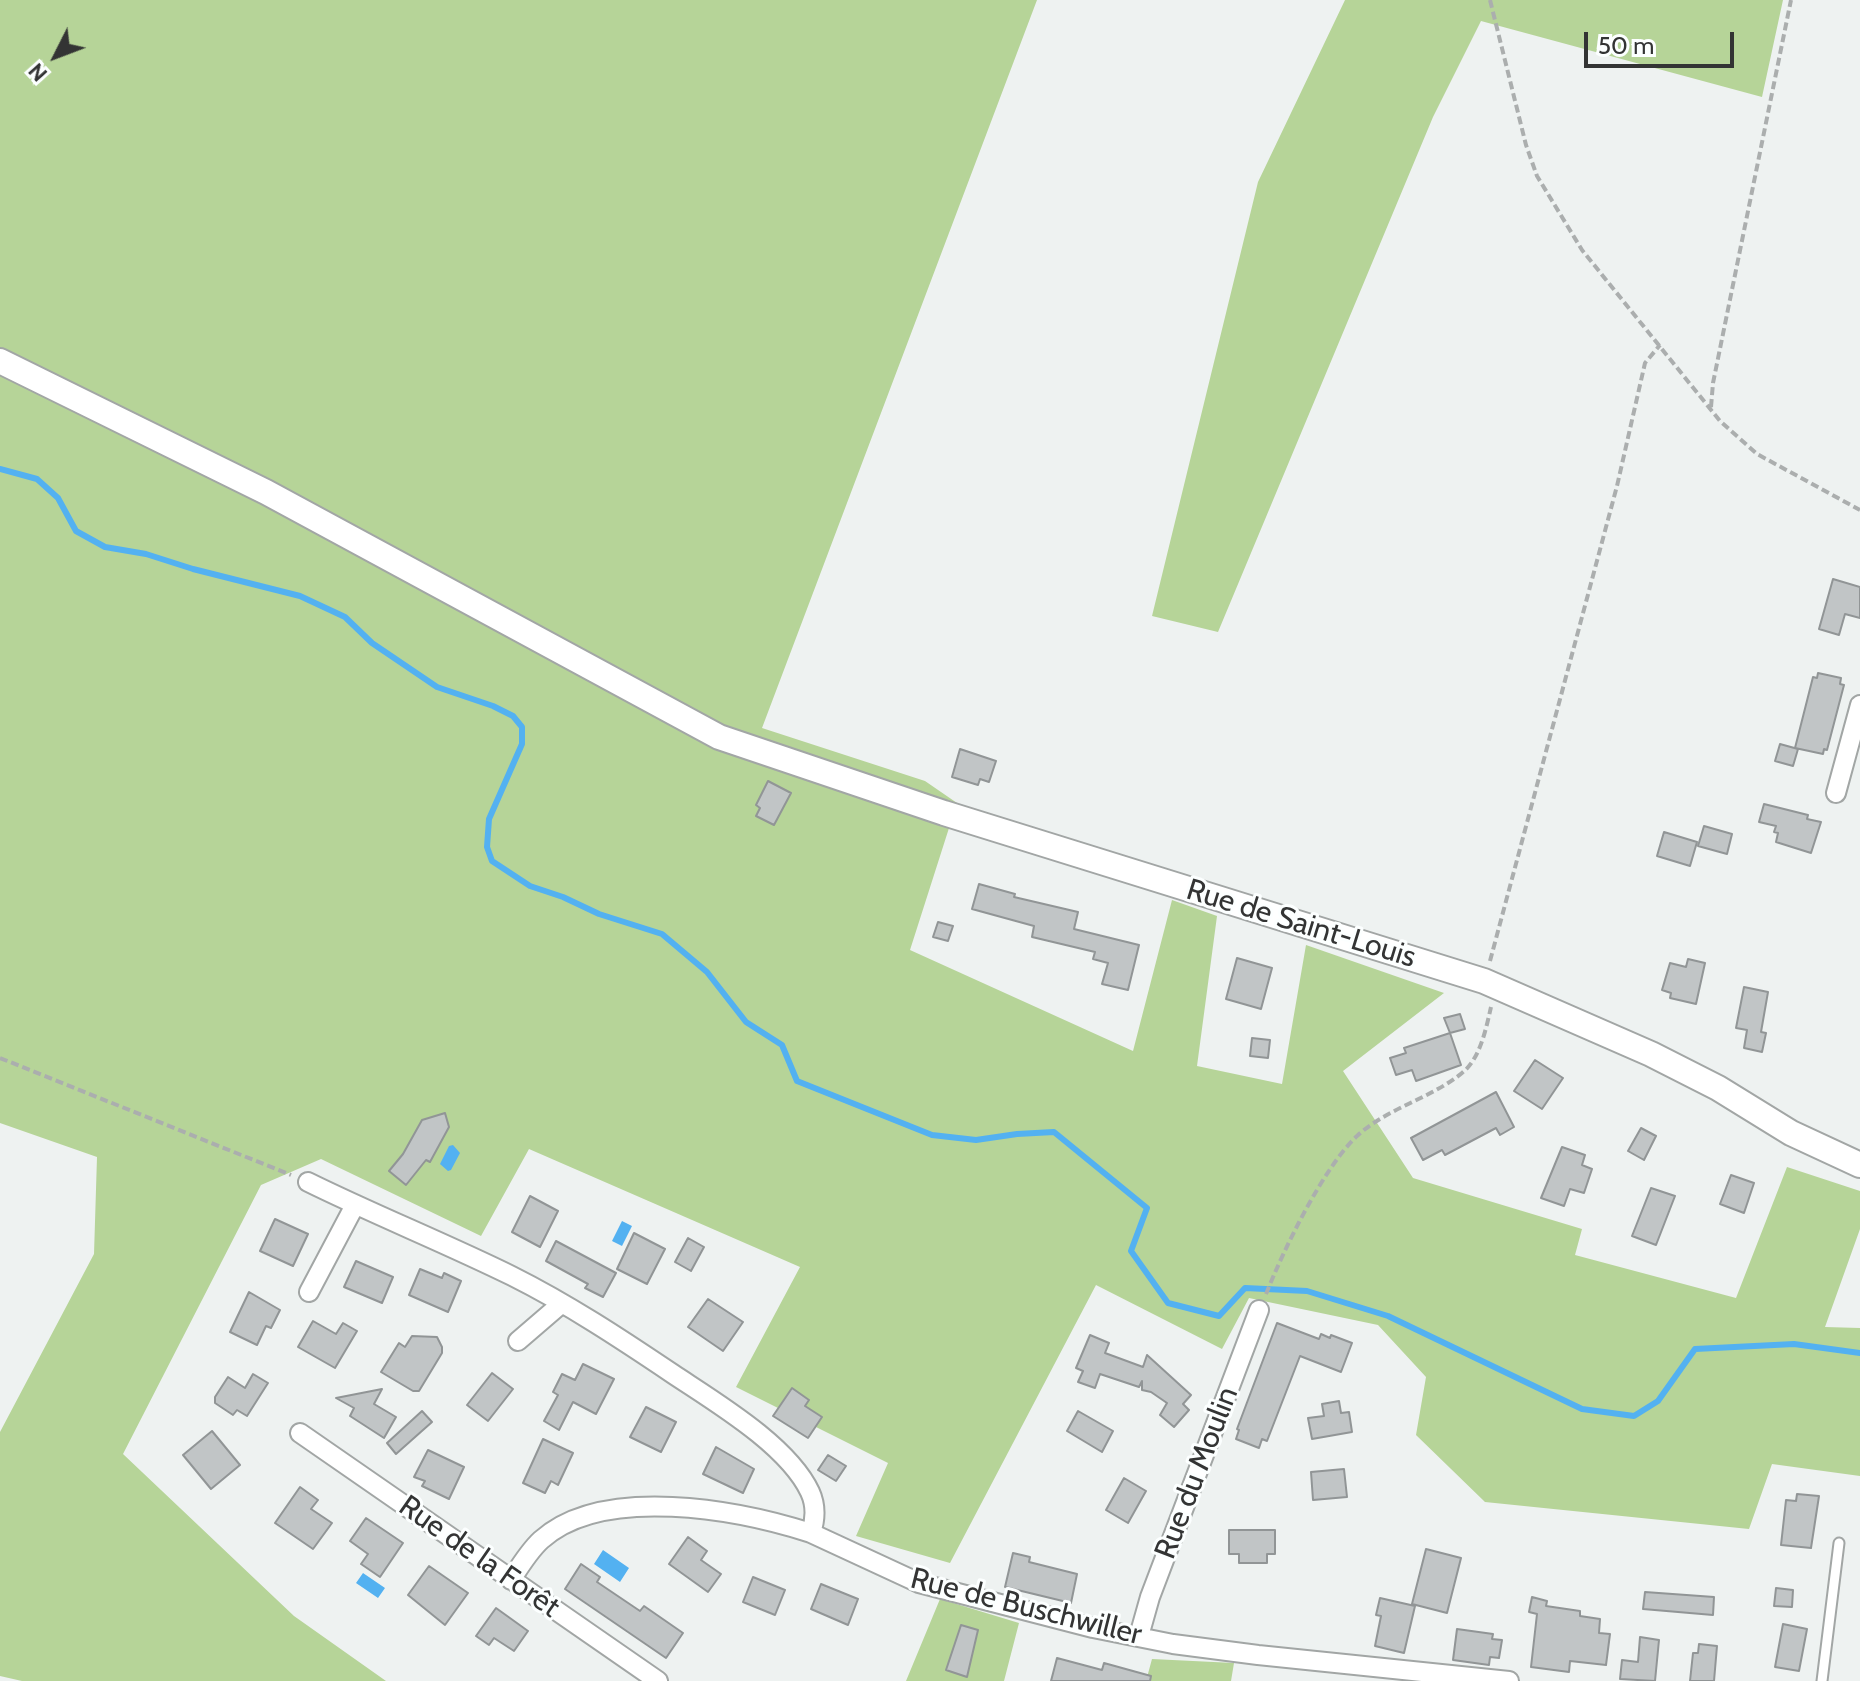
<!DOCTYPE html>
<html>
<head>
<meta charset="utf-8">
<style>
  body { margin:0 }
  #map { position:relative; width:1860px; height:1681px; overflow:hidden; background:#eef2f1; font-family:Cabin,sans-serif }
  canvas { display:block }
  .north { position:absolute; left:16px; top:16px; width:80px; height:80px; -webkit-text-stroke:6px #fcffff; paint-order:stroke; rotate:228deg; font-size:22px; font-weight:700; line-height:32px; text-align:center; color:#333434 }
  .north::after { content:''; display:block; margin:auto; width:28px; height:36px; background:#333434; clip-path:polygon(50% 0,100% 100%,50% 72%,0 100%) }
  .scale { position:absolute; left:1584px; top:32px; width:150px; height:36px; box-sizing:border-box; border:4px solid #333434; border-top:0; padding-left:10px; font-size:24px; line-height:28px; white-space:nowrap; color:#333434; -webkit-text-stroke:6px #fcffff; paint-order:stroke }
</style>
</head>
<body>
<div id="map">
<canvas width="1860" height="1681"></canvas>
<div class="north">N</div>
<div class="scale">50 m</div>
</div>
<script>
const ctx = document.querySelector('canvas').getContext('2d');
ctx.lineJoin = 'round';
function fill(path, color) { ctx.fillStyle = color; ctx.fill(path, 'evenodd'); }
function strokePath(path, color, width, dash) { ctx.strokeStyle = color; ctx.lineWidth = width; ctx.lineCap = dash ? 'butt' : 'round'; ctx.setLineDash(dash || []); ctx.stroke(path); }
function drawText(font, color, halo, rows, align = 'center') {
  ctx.font = font + ' Cabin,sans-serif'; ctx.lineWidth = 6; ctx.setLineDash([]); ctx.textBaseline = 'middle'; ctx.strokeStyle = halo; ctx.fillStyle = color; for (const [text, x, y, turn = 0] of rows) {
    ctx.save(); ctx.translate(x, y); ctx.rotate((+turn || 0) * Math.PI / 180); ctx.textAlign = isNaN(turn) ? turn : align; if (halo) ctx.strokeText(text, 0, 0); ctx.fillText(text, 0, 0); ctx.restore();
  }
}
const green = new Path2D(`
  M0,0H1037L762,728L925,781L957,803L910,950L1133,1051L1172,900L1217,916L1197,1066L1282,1084L1306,945L1444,993L1343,1071L1413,1178L1582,1229L1575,1255L1736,1298L1787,1167L1860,1191V1229L1825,1327L1860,1328V1476L1772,1464L1749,1529L1485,1502L1416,1435L1426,1377L1378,1325L1249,1298L1222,1349L1096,1285L950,1563L856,1536L888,1463L736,1387L800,1267L529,1149L481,1236L321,1159L261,1185L123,1454L294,1616L386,1681H22L0,1676V1432L94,1254L97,1157L0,1123Z
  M1345,0H1783L1762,97L1481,21L1433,117L1218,632L1152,616L1258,182Z
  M940,1599L1019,1623L1004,1681H906Z
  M1152,1659L1234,1663L1231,1681H1146Z`);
const water = new Path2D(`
  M453,1145L460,1153L451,1170L448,1171L440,1164L449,1146Z
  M622,1221L632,1226L622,1246L612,1241Z
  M603,1550L629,1568L620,1582L594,1564Z
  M363,1573L385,1588L378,1598L356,1583Z`);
const stream = new Path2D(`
  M0,469L37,479L58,498L76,531L105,547L146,554L193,569L300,596L345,617L372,643L437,687L493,706L513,716L522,727V744L489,819L487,847L492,861L530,886L563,897L599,914L662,934L707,972L746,1022L782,1045L797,1081L932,1135L976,1140L1017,1134L1054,1132L1147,1208L1131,1251L1168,1303L1219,1316L1245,1288L1307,1291L1388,1316L1582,1409L1634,1416L1658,1401L1695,1349L1794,1344L1860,1353`);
const building = new Path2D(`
  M1833,579L1860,587V618L1845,614L1839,635L1819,629Z
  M1818,673L1841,678L1840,684L1844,685L1827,750L1824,749L1823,754L1795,748L1813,677L1817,678Z
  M1780,744L1798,749L1793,766L1775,761Z
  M960,749L996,761L989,782L980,779L978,785L952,777Z
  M768,781L791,793L774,825L756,816L760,808L756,805Z
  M1764,804L1808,815L1807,819L1821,822L1811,853L1776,842L1778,833L1774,832L1776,826L1759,822Z
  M1704,826L1732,834L1727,854L1698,846Z
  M1664,832L1697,842L1690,866L1657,856Z
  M979,884L1015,894L1014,897L1078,912L1074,929L1139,945L1128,990L1102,984L1108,963L1093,959L1095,952L1032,937L1034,926L972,909Z
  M938,922L953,926L948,941L933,937Z
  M1237,958L1272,968L1261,1009L1226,999Z
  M1688,959L1705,963L1696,1004L1670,998L1671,993L1662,990L1670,963L1686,967Z
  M1744,987L1768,992L1761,1032L1766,1033L1762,1052L1744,1048L1747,1030L1736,1028Z
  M1460,1014L1465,1029L1450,1033L1461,1065L1416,1081L1412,1070L1396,1075L1390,1058L1406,1053L1404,1048L1450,1033L1444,1018Z
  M1252,1038L1270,1040L1268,1058L1250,1056Z
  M1535,1060L1563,1078L1542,1109L1514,1091Z
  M1496,1092L1514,1127L1500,1135L1496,1128L1445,1155L1442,1150L1423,1160L1411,1138Z
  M445,1113L449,1127L430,1162L426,1160L406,1185L389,1171L403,1154L422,1120Z
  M1641,1128L1656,1136L1644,1160L1628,1151Z
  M1562,1147L1585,1155L1582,1165L1592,1169L1584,1193L1570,1189L1564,1206L1541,1198Z
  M1731,1175L1754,1183L1744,1213L1720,1204Z
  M1651,1188L1675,1196L1656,1245L1632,1236Z
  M530,1196L558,1211L540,1247L512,1232Z
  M275,1219L308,1234L293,1266L260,1251Z
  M634,1233L665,1249L647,1284L617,1269Z
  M688,1238L704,1247L691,1271L675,1262Z
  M556,1241L616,1273L603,1297L585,1288L588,1284L546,1261Z
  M356,1261L393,1277L382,1303L344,1287Z
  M420,1269L442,1278L444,1273L461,1281L448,1312L409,1295Z
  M249,1292L280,1310L271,1328L266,1326L257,1345L230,1332Z
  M708,1299L743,1322L723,1351L688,1327Z
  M313,1321L336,1334L343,1323L357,1331L335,1368L298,1347Z
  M1277,1323L1319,1339L1321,1334L1330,1338L1331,1335L1352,1343L1341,1372L1300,1356L1267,1441L1262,1439L1259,1448L1236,1439L1239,1430L1237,1429Z
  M1090,1335L1109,1343L1105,1353L1143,1367L1147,1355L1191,1395L1183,1404L1189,1410L1174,1427L1160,1415L1167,1403L1151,1392L1142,1390V1381L1139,1387L1100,1374L1095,1388L1078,1382L1083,1371L1076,1368Z
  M412,1336L437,1337L442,1347V1353L419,1391H413L381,1372L399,1343L405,1347Z
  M583,1364L614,1379L596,1414L573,1402L559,1430L544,1421L558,1395L553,1392L562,1374L575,1380Z
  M492,1373L513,1389L488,1421L467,1405Z
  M253,1374L268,1383L247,1416L237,1410L233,1415L215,1403V1397L228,1377L245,1388Z
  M792,1388L809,1400L805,1406L822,1417L808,1438L773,1416Z
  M382,1389L374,1404L396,1417L384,1438L350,1416L354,1408L336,1398Z
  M1339,1401L1341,1413L1349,1412L1352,1432L1312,1439L1308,1418L1324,1416L1322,1404Z
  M646,1407L676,1422L661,1452L630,1437Z
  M422,1411L432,1422L396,1454L387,1443Z
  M1078,1411L1113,1431L1102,1452L1067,1431Z
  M212,1431L240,1465L211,1489L183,1455Z
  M543,1439L573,1453L558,1485L551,1481L545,1493L523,1483Z
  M716,1447L754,1469L743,1493L703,1474Z
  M428,1450L464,1467L449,1499L422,1486L425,1481L414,1477Z
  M828,1455L846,1466L836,1481L818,1470Z
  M1344,1469L1347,1497L1313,1500L1311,1472Z
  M1124,1478L1146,1491L1128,1523L1106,1510Z
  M300,1487L318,1500L311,1509L332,1523L313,1549L275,1523Z
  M1797,1494L1819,1496L1811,1548L1781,1545L1786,1500L1796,1501Z
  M366,1518L403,1543L380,1577L361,1564L368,1554L350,1541Z
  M1229,1530H1275V1554H1267V1563H1239V1554H1229Z
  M688,1537L707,1551L701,1560L721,1574L708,1592L669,1564Z
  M1426,1549L1461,1558L1447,1613L1412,1604Z
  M1013,1553L1030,1557L1029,1562L1077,1574L1071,1603L1005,1587Z
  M581,1564L600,1577L597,1582L640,1611L644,1606L683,1633L666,1658L565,1589Z
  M429,1566L468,1593L445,1625L408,1595Z
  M753,1577L785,1590L775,1615L743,1602Z
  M821,1584L858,1599L848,1625L811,1609Z
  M1776,1588L1793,1590L1792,1607L1774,1606Z
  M1645,1592L1714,1597L1713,1615L1643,1609Z
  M1532,1597L1547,1601L1546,1606L1580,1611V1616L1600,1619L1599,1633L1610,1634L1606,1665L1570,1661L1569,1672L1531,1667L1537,1614L1529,1612Z
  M1380,1598L1415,1606L1404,1653L1375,1646L1381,1616L1376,1615Z
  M496,1608L528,1631L514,1651L494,1638L489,1645L476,1636Z
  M1783,1624L1807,1629L1799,1671L1775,1667Z
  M961,1625L978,1630L967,1677L946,1670Z
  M1457,1629L1493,1634L1492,1639L1502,1640L1499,1658L1490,1657L1489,1665L1453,1660Z
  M1640,1637L1659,1640L1655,1681L1620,1679L1622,1660L1638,1662Z
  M1699,1644L1717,1646L1714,1681H1690L1693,1653H1698Z
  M1057,1658L1102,1670L1104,1663L1151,1676L1150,1681H1051Z`);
const path = new Path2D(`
  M1490,0L1526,145L1537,176L1582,250L1720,421L1757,454L1860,510
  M1711,407L1713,383L1791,0
  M1490,961L1617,486L1645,363L1660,345
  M0,1058L291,1175
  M1266,1294C1284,1249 1323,1168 1357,1136C1387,1108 1430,1099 1462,1073C1480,1059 1486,1029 1491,1007`);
const lane = new Path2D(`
  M1822,1681L1839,1543`);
const street = new Path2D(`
  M1836,793L1860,705
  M308,1182C375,1215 445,1243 512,1276C568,1304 621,1339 673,1374C715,1402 788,1445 810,1492C816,1505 816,1518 811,1533L919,1583L1093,1628L1173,1644L1258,1655L1509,1681
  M309,1292L355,1205
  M518,1341L561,1304
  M300,1433L658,1681
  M511,1580C520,1566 529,1551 541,1540C603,1484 739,1510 811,1533
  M1139,1636L1150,1597L1259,1310`);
const secondary = new Path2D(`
  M0,361L266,492L719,737L944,813L1484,981L1651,1054L1718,1088L1791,1133L1860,1165`);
const streetNames = [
  ["Rue de Saint-Louis",1301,924,17],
  ["Rue du Moulin",1197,1473,-69],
  ["Rue de la Forêt",479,1557,35],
  ["Rue de Buschwiller",1026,1607,14]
];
fill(green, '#b6d498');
fill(water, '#53b1f1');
strokePath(stream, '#53b1f1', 6);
fill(building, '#c1c5c6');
strokePath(building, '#919596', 2);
strokePath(lane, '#a2a6a5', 13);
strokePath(street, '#a2a6a5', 22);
strokePath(secondary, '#a2a6a5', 28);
strokePath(path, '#abaeae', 4, [8, 4]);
strokePath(lane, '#fff', 9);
strokePath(street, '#fff', 18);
strokePath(secondary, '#fff', 24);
drawText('30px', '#333434', '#fcffff', streetNames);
</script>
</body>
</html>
